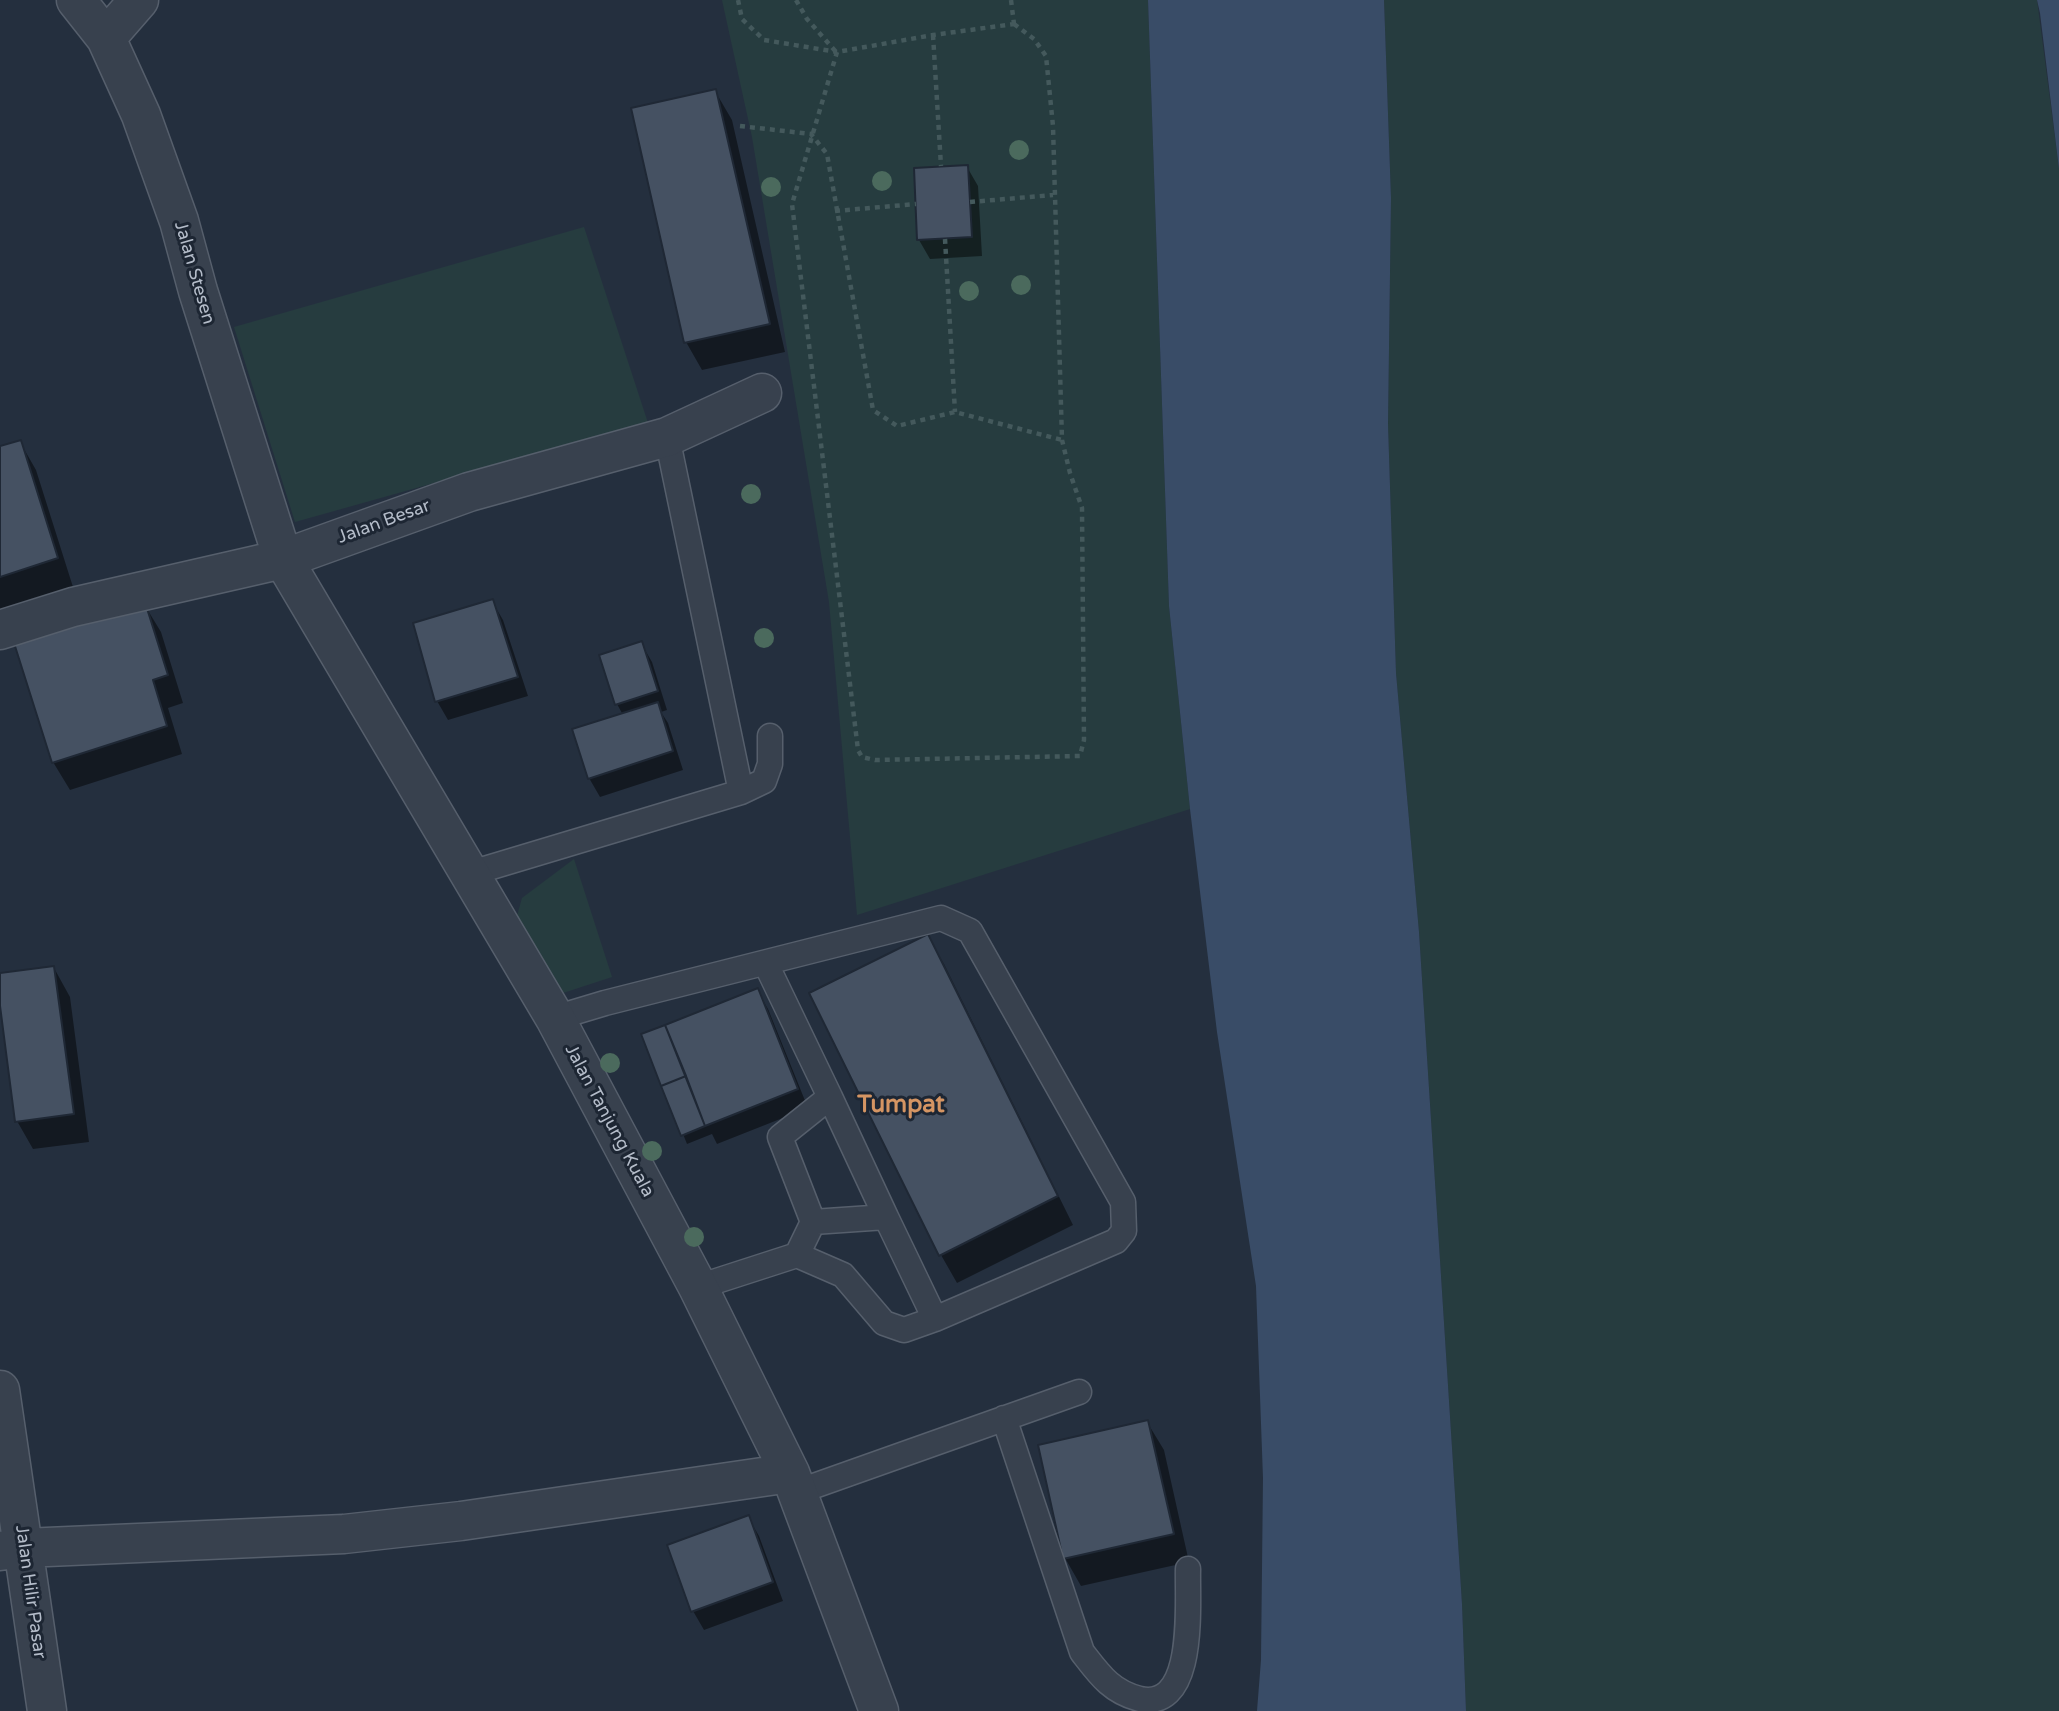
<!DOCTYPE html>
<html>
<head>
<meta charset="utf-8">
<style>
  body { margin:0 }
  canvas { display:block; background:#242f3e }
</style>
</head>
<body>
<canvas width="2059" height="1711"></canvas>
<script>
const ctx = document.querySelector('canvas').getContext('2d');
ctx.lineJoin = 'round';
function fill(path, color) { ctx.fillStyle = color; ctx.fill(path, 'evenodd'); }
function strokePath(path, color, width, dash) { ctx.strokeStyle = color; ctx.lineWidth = width; ctx.lineCap = dash ? 'butt' : 'round'; ctx.setLineDash(dash || []); ctx.stroke(path); }
function drawText(font, color, halo, rows, align = 'center') {
  ctx.font = font + ' "Varela Round",sans-serif'; ctx.lineWidth = 6; ctx.setLineDash([]); ctx.textBaseline = 'middle'; ctx.strokeStyle = halo; ctx.fillStyle = color; for (const [text, x, y, turn = 0] of rows) {
    ctx.save(); ctx.translate(x, y); ctx.rotate((+turn || 0) * Math.PI / 180); ctx.textAlign = isNaN(turn) ? turn : align; if (halo) ctx.strokeText(text, 0, 0); ctx.fillText(text, 0, 0); ctx.restore();
  }
}
const green = new Path2D(`
  M722,0H1148L1169,606L1190,809L857,915L829,602L752,137Z
  M1384,0H2037L2059,169V1711H1466L1462,1604L1419,932L1396,673L1388,424L1391,198Z
  M584,227L648,423L295,522L234,327Z
  M574,859L612,977L557,995L515,923L522,898Z`);
const water = new Path2D(`
  M1148,0H1384L1391,198L1388,424L1396,673L1419,932L1462,1604L1466,1711H1257L1261,1660L1263,1478L1256,1286L1217,1032L1190,809L1169,606Z
  M2037,0H2059V169L2040,13Z`);
const shadow = new Path2D(`
  M715,91L732,120L785,352L702,370L686,342Z
  M967,167L978,186L982,256L930,259L919,240Z
  M20,442L36,470L73,587L0,610V448Z
  M492,601L503,620L528,696L448,720L437,701Z
  M144,604L161,632L183,703L168,708L182,754L70,790L53,762Z
  M641,643L652,662L667,710L661,712L668,723L683,770L600,797L589,778L623,715L617,704Z
  M927,936L944,964L1073,1225L957,1283L941,1255Z
  M54,968L70,997L89,1142L33,1149L17,1121L0,993V975Z
  M757,990L768,1009L808,1108L717,1144L712,1134L687,1144L643,1035Z
  M1147,1422L1164,1450L1189,1562L1081,1586L1065,1558Z
  M748,1517L759,1536L783,1601L704,1630L693,1611Z`);
const building = new Path2D(`
  M716,89L770,324L684,343L631,108Z
  M968,165L972,237L917,240L914,168Z
  M21,440L58,558L0,577V446Z
  M493,599L518,677L435,702L413,623Z
  M145,602L168,675L153,680L167,726L52,763L14,643Z
  M642,641L658,691L615,705L599,655Z
  M658,702L673,751L588,779L572,729Z
  M928,934L1058,1196L939,1256L809,993Z
  M54,966L74,1114L15,1122L0,1006V973Z
  M758,988L798,1089L705,1126L665,1025Z
  M665,1025L686,1076L661,1086L641,1034Z
  M686,1076L705,1126L681,1136L661,1086Z
  M1148,1420L1174,1534L1063,1559L1038,1445Z
  M749,1515L773,1582L691,1612L667,1545Z`);
const path = new Path2D(`
  M738,0L742,19L764,40L837,52
  M796,0L807,19L836,52
  M1011,0L1014,24
  M1014,24L1034,39L1046,56L1053,126L1062,440L1070,473L1082,508L1084,740L1080,756L875,760L862,757L858,750L792,204L837,52L933,35Z
  M933,35L941,166
  M740,126L811,134L827,154L873,410L897,426L955,412L1062,440
  M970,202L1053,195
  M835,211L916,204
  M945,239L955,412`);
const service = new Path2D(`
  M667,437L741,792
  M468,874L741,792L764,781L770,764V736
  M766,964L830,1097L780,1137L813,1222L797,1255
  M555,1018L605,1003L941,918L970,931L1123,1202L1124,1231L1116,1241L935,1319L904,1330L884,1323L843,1275L797,1255L698,1287
  M830,1097L886,1217
  M813,1222L886,1217L935,1319
  M1004,1418L1082,1652C1099,1674 1111,1692 1140,1699C1197,1711 1187,1603 1188,1569
  M797,1492L1079,1392`);
const minor = new Path2D(`
  M76,0L106,38L141,115L179,221L198,291L283,559L555,1018L698,1287L790,1473L879,1711
  M106,38L139,0
  M0,630L73,607L283,559L469,492L667,437L762,393
  M0,1390L47,1711
  M0,1551L24,1548L344,1534L461,1521L790,1473`);
const trees = [
  [1019,150],
  [882,181],
  [771,187],
  [1021,285],
  [969,291],
  [751,494],
  [764,638],
  [610,1063],
  [652,1151],
  [694,1237]
];
const streetNames = [
  ["Jalan Stesen",194,273,74],
  ["Jalan Besar",384,522,-20],
  ["Jalan Tanjung Kuala",609,1121,62],
  ["Jalan Hilir Pasar",30,1592,82]
];
const districtNames = [
  ["Tumpat",901,1106]
];
fill(green, '#263c3f');
fill(water, '#394c67');
fill(shadow, '#0007');
fill(building, '#455162');
strokePath(building, '#1f2835', 2);
strokePath(service, '#565f6c', 27);
strokePath(minor, '#565f6c', 41);
strokePath(path, '#44595c', 4.5, [5, 5]);
strokePath(service, '#38414e', 24);
strokePath(minor, '#38414e', 38);
ctx.fillStyle = '#4b6a5d';
for (const [x, y] of trees) { ctx.beginPath(); ctx.arc(x, y, 10, 0, 2 * Math.PI); ctx.fill(); }
drawText('18px', '#b4bcc9', '#1d2633', streetNames);
drawText('bold 24px', '#d59563', '#1d2633', districtNames);
</script>
</body>
</html>
